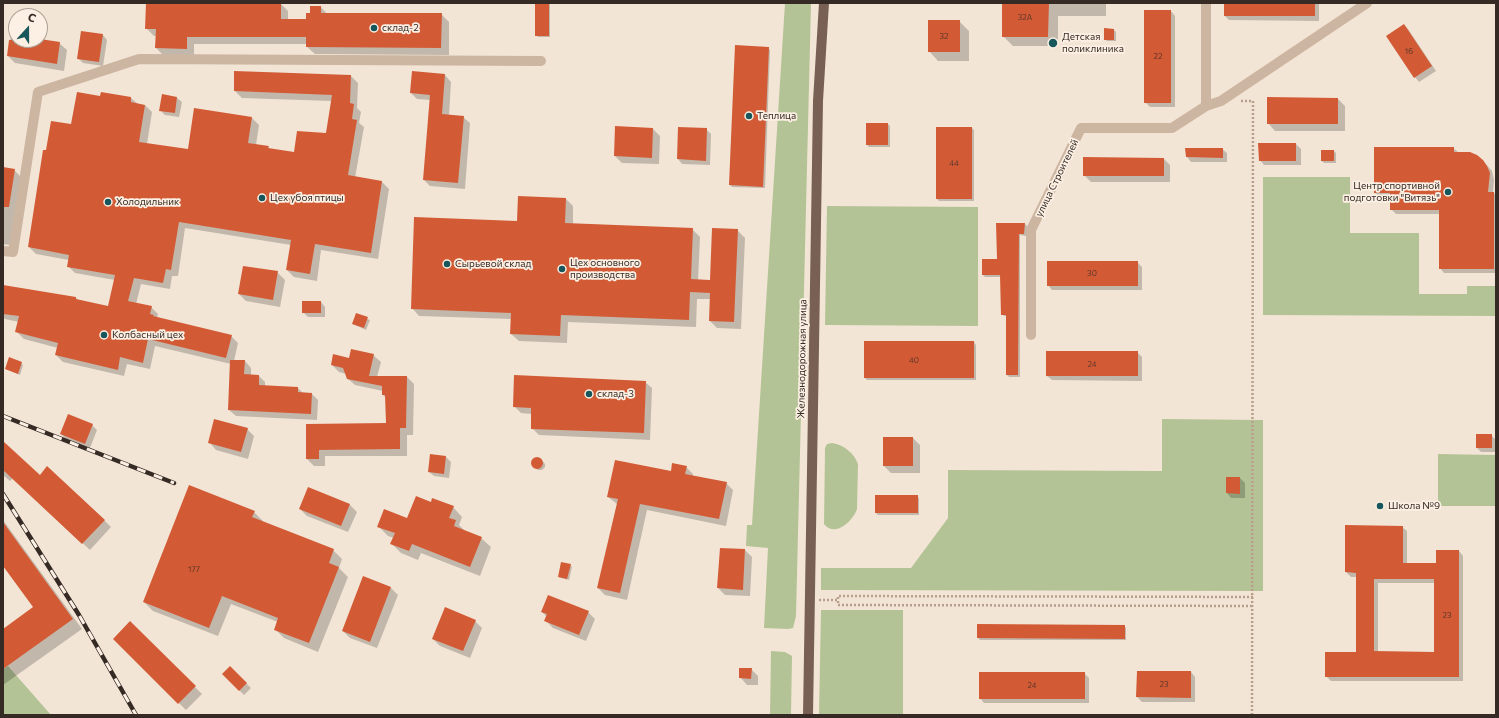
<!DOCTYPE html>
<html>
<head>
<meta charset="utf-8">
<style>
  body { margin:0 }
  #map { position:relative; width:1499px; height:718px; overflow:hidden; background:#f3e5d6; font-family:Commissioner,sans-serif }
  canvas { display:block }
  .frame { position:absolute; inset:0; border:4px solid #362a25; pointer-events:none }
  .north { position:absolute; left:8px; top:8px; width:40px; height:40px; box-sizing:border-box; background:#fbf0e3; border:1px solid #aca197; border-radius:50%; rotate:21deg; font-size:11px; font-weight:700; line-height:16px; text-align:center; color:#362a25 }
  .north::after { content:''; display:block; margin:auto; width:14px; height:18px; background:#17565b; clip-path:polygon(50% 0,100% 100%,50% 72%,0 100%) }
</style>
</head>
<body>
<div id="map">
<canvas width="1499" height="718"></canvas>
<div class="frame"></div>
<div class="north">С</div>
</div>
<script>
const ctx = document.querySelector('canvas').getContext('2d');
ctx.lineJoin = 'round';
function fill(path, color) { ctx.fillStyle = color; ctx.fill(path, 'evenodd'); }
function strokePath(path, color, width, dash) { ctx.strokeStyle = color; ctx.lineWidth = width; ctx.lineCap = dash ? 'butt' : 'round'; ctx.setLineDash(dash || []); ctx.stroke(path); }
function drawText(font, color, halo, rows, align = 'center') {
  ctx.font = font + ' Commissioner,sans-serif'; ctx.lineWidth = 3.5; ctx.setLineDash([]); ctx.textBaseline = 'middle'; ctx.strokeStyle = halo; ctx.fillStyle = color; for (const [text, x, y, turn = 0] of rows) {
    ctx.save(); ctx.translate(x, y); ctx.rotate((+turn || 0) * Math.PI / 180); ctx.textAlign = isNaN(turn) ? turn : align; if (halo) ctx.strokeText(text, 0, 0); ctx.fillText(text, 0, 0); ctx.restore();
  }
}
const green = new Path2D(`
  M785,3H811V4L796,616L793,628L788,629L764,628L768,548L746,546L747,525H752Z
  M1263,177H1350V233H1419V294H1467V286H1496V316L1263,315Z
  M827,206L978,207V326L825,325Z
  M1162,419L1263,420V591L821,590V568H911L948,518V470L1162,471Z
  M832,443C844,445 854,453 858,464L857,509C853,521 835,538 824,524L825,448L827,444Z
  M1438,454L1496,455V506H1438Z
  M821,610H903V715H819Z
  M771,651L785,652L792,656L791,715H770Z
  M8,666L51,715H3V669Z`);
const shadow = new Path2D(`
  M147,3H280L288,11V20H307L311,14L321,7L327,14H441L449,22V55L315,54L307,47V44H194V56H164L156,48L157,36H154L146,28Z
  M536,3H550V37H538L536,35Z
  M1003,3H1106V16H1058V46H1013L1003,36Z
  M1225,3H1319V21L1229,20L1225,16Z
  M1171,11L1175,16V107H1150L1145,102Z
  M959,21L969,31V61H938L929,51Z
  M1404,25L1408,29L1436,71L1419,82L1415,77Z
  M1114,30L1116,32V41H1107L1105,39Z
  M103,35L107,40L103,66L83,63L78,58Z
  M11,36H16V40L59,43L67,50L64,71L15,63L8,56Z
  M768,48L770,50L765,188L732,187L730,185Z
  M445,75L451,82L449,116L463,117L470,123L465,189L430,186L424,180L430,100L417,99L411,93Z
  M351,76L358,83L357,108L361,112L359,123L364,127L355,178L382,182L389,189L378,259L321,250L317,281L294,277L287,270L291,245L185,228L178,276H172L170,289L141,284L136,304L151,307L158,314L157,318L231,336L238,343L234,361H245L251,368V376H259L265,382V386L298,388L303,393H311L318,400L317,420L236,416L229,410L231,364L155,346L150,369L127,364L124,376L63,362L56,355L58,348L24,339L17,332L19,322L5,319L3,317V286L76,298L78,300L109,307L115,280L75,273L68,266L69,260L36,254L29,247L47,151L101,97L131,98L138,104L145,105L152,112L147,144L189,151L195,109L252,118L259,125L256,145L268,147L271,150L294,153L326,134L332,101L242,98L235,91Z
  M163,96L177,98L182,102L179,117L165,115L160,110Z
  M1338,99L1345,106V131H1275L1268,123Z
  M888,124L890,126V147H869L867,145Z
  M972,128L974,130V201H939L937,199Z
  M653,129L660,136L659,164L622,163L615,156Z
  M706,129L711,134L710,165L682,164L678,159Z
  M1259,144H1296L1301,149V165H1264L1260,160Z
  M1453,148L1458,152L1484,162L1492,171L1494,180L1493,192L1496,195V273H1444L1440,268V214H1396L1391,209V197H1380L1375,193Z
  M1222,149L1227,153V162H1191L1187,157Z
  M1334,151L1336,153V163H1324L1322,161Z
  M1164,159L1170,165V182H1091L1084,175Z
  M3,168L14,170L21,177L10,245L3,244Z
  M519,197L566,199L573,206V225L692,229L700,237L698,281H711L737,230L745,238L741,329L717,328L710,321V299H697L696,327L568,322L567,343L519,341L511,334L512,319L419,316L412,308L518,222Z
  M1025,224L1027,226L1026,236L1020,235V377H1009L1007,375V316H1004L1002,314V277H985L983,275L998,260Z
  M1137,262L1142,267V290H1052L1048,285Z
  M277,272L285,280L280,307L246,301L239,294Z
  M321,302L325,307V317H308L303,312Z
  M356,315L370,320L366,330L353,324Z
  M974,342L976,345V380H867L865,378Z
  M1137,352L1142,357V381L1052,380L1047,376Z
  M373,355L381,362L377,377H407L414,384L413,435H407V456H325V466H314L307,459V425L387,424L386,398L383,395V391L355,385L347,378L346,374L339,372L332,365L349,359Z
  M21,363L23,365L20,375L6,369Z
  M645,382L652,388L650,440L539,435L532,428V414L521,413L514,406Z
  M92,425L97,430L90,448L66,439L61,434Z
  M247,429L254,436L248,459L216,450L209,442Z
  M1491,435L1496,440V452H1481L1477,448Z
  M913,438L920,445V473H891L884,466Z
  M3,443L40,476L104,520L111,527L90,550L13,478L10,481L3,475Z
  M431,455L446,457L451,462L449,478L434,476L429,472Z
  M535,458H540L545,464V467L542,470H538L532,464V461Z
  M686,467L693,474V476L726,483L733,490L726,526L647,510L627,600L605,595L598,588L617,504L608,497Z
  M1227,478H1240L1245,483V498H1231L1227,493Z
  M917,496L919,498V515H878L876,513Z
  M431,503L453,507L462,517L459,525L465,531L481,538L491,547L480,576L421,553L418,560L401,553L392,544L394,538L388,536L378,526L407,519Z
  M350,505L357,512L348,532L307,516L300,509Z
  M254,512L263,521V522L333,550L342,559L339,568L348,577L318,652L284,638L275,629L278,622L231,604L218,636L153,611L144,602Z
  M3,520L82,629L3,685V630L34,607L3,564Z
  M1402,527L1407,531V564H1437L1459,551L1463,556V681H1331L1326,676L1357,653V577H1351L1346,572ZM1378,583H1435V653L1378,652Z
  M745,550L752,557L750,596L725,595L718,588Z
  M570,565L572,567L569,580L561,578L559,576Z
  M364,577L391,588L398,595L377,648L350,638L343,631Z
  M542,612H588L595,619L586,641L553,628L546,621L547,617Z
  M475,621L482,628L470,658L440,646L433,639Z
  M130,623L202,694L186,710L114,639Z
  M1124,626L1126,628V640H980L978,638Z
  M230,668L251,688L244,695L223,674Z
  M751,669L758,676V685H747L740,677Z
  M1138,672H1191L1195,677V702H1142L1137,697Z
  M1084,673L1089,678V703H984L980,698Z`);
const building = new Path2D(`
  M146,3H281V19H306V13H310V6H321V13H442L441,48L306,47V37H187V49L155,48L156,29H145Z
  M535,3H549V36H535Z
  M1002,3H1049L1048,37H1002Z
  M1224,3H1315V16H1224Z
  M1144,10H1171V103H1144Z
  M928,20H960V52H928Z
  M1404,24L1432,66L1414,78L1386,36Z
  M1104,28L1114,29V40H1104Z
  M81,31L103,34L99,62L77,59Z
  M40,39L60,42L57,64L7,56L9,40Z
  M735,45L769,47L763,187L729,185Z
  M234,71L351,75L350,103L354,104L352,119L357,120L348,175L382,181L371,253L315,244L310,274L286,270L291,240L179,222L171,270L166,269L163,283L134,278L128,301L152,306L150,314L154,315L153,316L232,335L226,358L148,339L143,363L120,357L118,370L55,355L58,343L15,332L19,316L3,314V285L76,297V299L108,306L115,275L67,267L69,255L28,247L43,150H46L51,121L71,124L77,92L100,96L101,92L131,97V102L145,105L139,142L188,149L194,108L252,117L248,143L269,146L268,148L294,152L297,131L326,133L332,95L234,91Z
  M412,71L445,74L442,114L464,116L458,183L423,180L430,95L410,93Z
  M162,94L177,97L175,113L159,111Z
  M1267,97L1338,98V124H1267Z
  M866,123H888V145H866Z
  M615,126L653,128L652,158L614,156Z
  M678,127L707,128L706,161L677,159Z
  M936,127H972V199H936Z
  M1258,143H1296V161H1259Z
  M1374,147H1454V152H1470L1477,155L1483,160L1487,166L1490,173L1488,192H1494V269H1439V210H1390V193H1374Z
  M1185,148H1223V158L1186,157Z
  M1321,150H1334V161H1321Z
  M1083,157L1164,158V176H1083Z
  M3,167L15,169L9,207H3Z
  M518,196L566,198L565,223L693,228L691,279L710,280L712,228L738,229L734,322L709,321L710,293L690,292L689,320L561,315L560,336L510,334L511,313L411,309L414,217L517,221Z
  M996,223H1025L1024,234H1019L1018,375H1006V315H1001L1000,275H982V259H997Z
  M1047,261H1138V286H1047Z
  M243,266L278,271L273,300L238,294Z
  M302,301H321V313H302Z
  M356,313L368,317L364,328L352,324Z
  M864,341H974V378H864Z
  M351,349L374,354L369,376H407L406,428H400V449L319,450V459H306V424L386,423L385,395H382V386L347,379L343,368L331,365L333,354L349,358Z
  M1046,351H1138V376H1046Z
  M9,357L22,362L18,374L5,369Z
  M230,360H245L244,374L259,375V385L298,387V392L312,393L311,414L228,410Z
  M514,375L646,381L644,433L531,429V408L513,407Z
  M68,414L93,424L85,444L60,434Z
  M214,419L248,428L241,452L208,443Z
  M1476,434H1492V448H1476Z
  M883,437H913V466H883Z
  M3,441L40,475L47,466L105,520L82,544L3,470Z
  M430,454L446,456L444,474L428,472Z
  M531 463a6 6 0 1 1 12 0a6 6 0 1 1-12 0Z
  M615,460L671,471L672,463L687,466L685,474L727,482L719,519L640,504L620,593L597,588L618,499L607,497Z
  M1226,477H1240V494L1226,493Z
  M189,485L255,511L252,517L334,549L329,563L339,567L309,643L274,630L278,618L222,596L209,628L143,602Z
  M308,487L350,504L341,526L299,509Z
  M875,495H918V513H875Z
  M416,496L431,502L432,498L454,506L449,518L456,520L454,526L482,537L470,567L412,544L409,551L390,544L395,533L377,527L384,509L407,518Z
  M3,522L73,619L3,669V629L33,607L3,566Z
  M1345,525L1403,526V563H1436V550H1459V677H1325V652H1356V573L1345,572ZM1374,579H1434V652L1374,651Z
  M720,548L745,549L743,590L717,588Z
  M561,562L571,564L567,579L558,577Z
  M363,576L391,587L370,642L342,631Z
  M548,595L589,611L579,635L544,621L547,614L541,612Z
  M445,607L476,620L463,651L432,639Z
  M130,621L196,686L178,704L113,639Z
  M977,624L1125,625V639L977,638Z
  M230,666L247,683L239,691L222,674Z
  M739,668H752L751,679L739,678Z
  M1137,671H1191V698L1136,697Z
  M979,672H1085V699H979Z`);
const path = new Path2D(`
  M1241,101H1253L1252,715
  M819,600H838
  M1252,606L838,605V596L1253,597`);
const minor = new Path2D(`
  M1206,106V3
  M3,251L13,252L38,92L139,59L541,61
  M1031,335V230L1081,128H1172L1206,106L1221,101L1367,3`);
const major = new Path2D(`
  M808,715L818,101L824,3`);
const rail = new Path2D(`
  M3,416L174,483
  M3,494L79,615L136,715`);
const markers = [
  [374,28,4,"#17565b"],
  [1053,43,5,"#17565b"],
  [749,116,4,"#17565b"],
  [1448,192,4,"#17565b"],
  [262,198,4,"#17565b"],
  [108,202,4,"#17565b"],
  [447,264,4,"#17565b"],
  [562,269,4,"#17565b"],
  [104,335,4,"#17565b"],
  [589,394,4,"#17565b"],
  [1380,506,4,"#17565b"]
];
const numberNames = [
  ["32А",1025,17],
  ["32",944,36],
  ["16",1409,51],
  ["22",1158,56],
  ["44",954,163],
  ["30",1092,273],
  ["40",914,360],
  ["24",1092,364],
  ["177",194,569],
  ["23",1447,615],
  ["23",1164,684],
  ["24",1032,685]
];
const poiNames = [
  ["склад-2",382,28],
  ["Детская",1062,37],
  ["поликлиника",1062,49],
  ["Теплица",757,116],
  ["Центр спортивной",1440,186,"right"],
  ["подготовки \"Витязь\"",1440,198,"right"],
  ["Цех убоя птицы",270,198],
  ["Холодильник",116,202],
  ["Цех основного",570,263],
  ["производства",570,275],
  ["Сырьевой склад",455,264],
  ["Колбасный цех",112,335],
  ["склад-3",597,394],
  ["Школа №9",1388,506]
];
const streetNames = [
  ["улица Строителей",1057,178,-64],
  ["Железнодорожная улица",802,359,-89]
];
fill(green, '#b4c395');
fill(shadow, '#0003');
fill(building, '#d25b36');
strokePath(path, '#b89e8b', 2.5, [2, 2]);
strokePath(minor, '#ccb5a1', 10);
strokePath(major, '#796054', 10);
strokePath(rail, '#362a25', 4.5);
strokePath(rail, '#fbf0e3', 3, [9]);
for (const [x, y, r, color] of markers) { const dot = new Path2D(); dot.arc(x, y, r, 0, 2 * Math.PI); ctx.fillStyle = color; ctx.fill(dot); strokePath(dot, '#fbf0e3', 1.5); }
drawText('8px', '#5d3629', null, numberNames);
drawText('10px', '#362a25', '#fbf0e3', poiNames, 'left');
drawText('10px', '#362a25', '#fbf0e3', streetNames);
</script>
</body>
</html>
